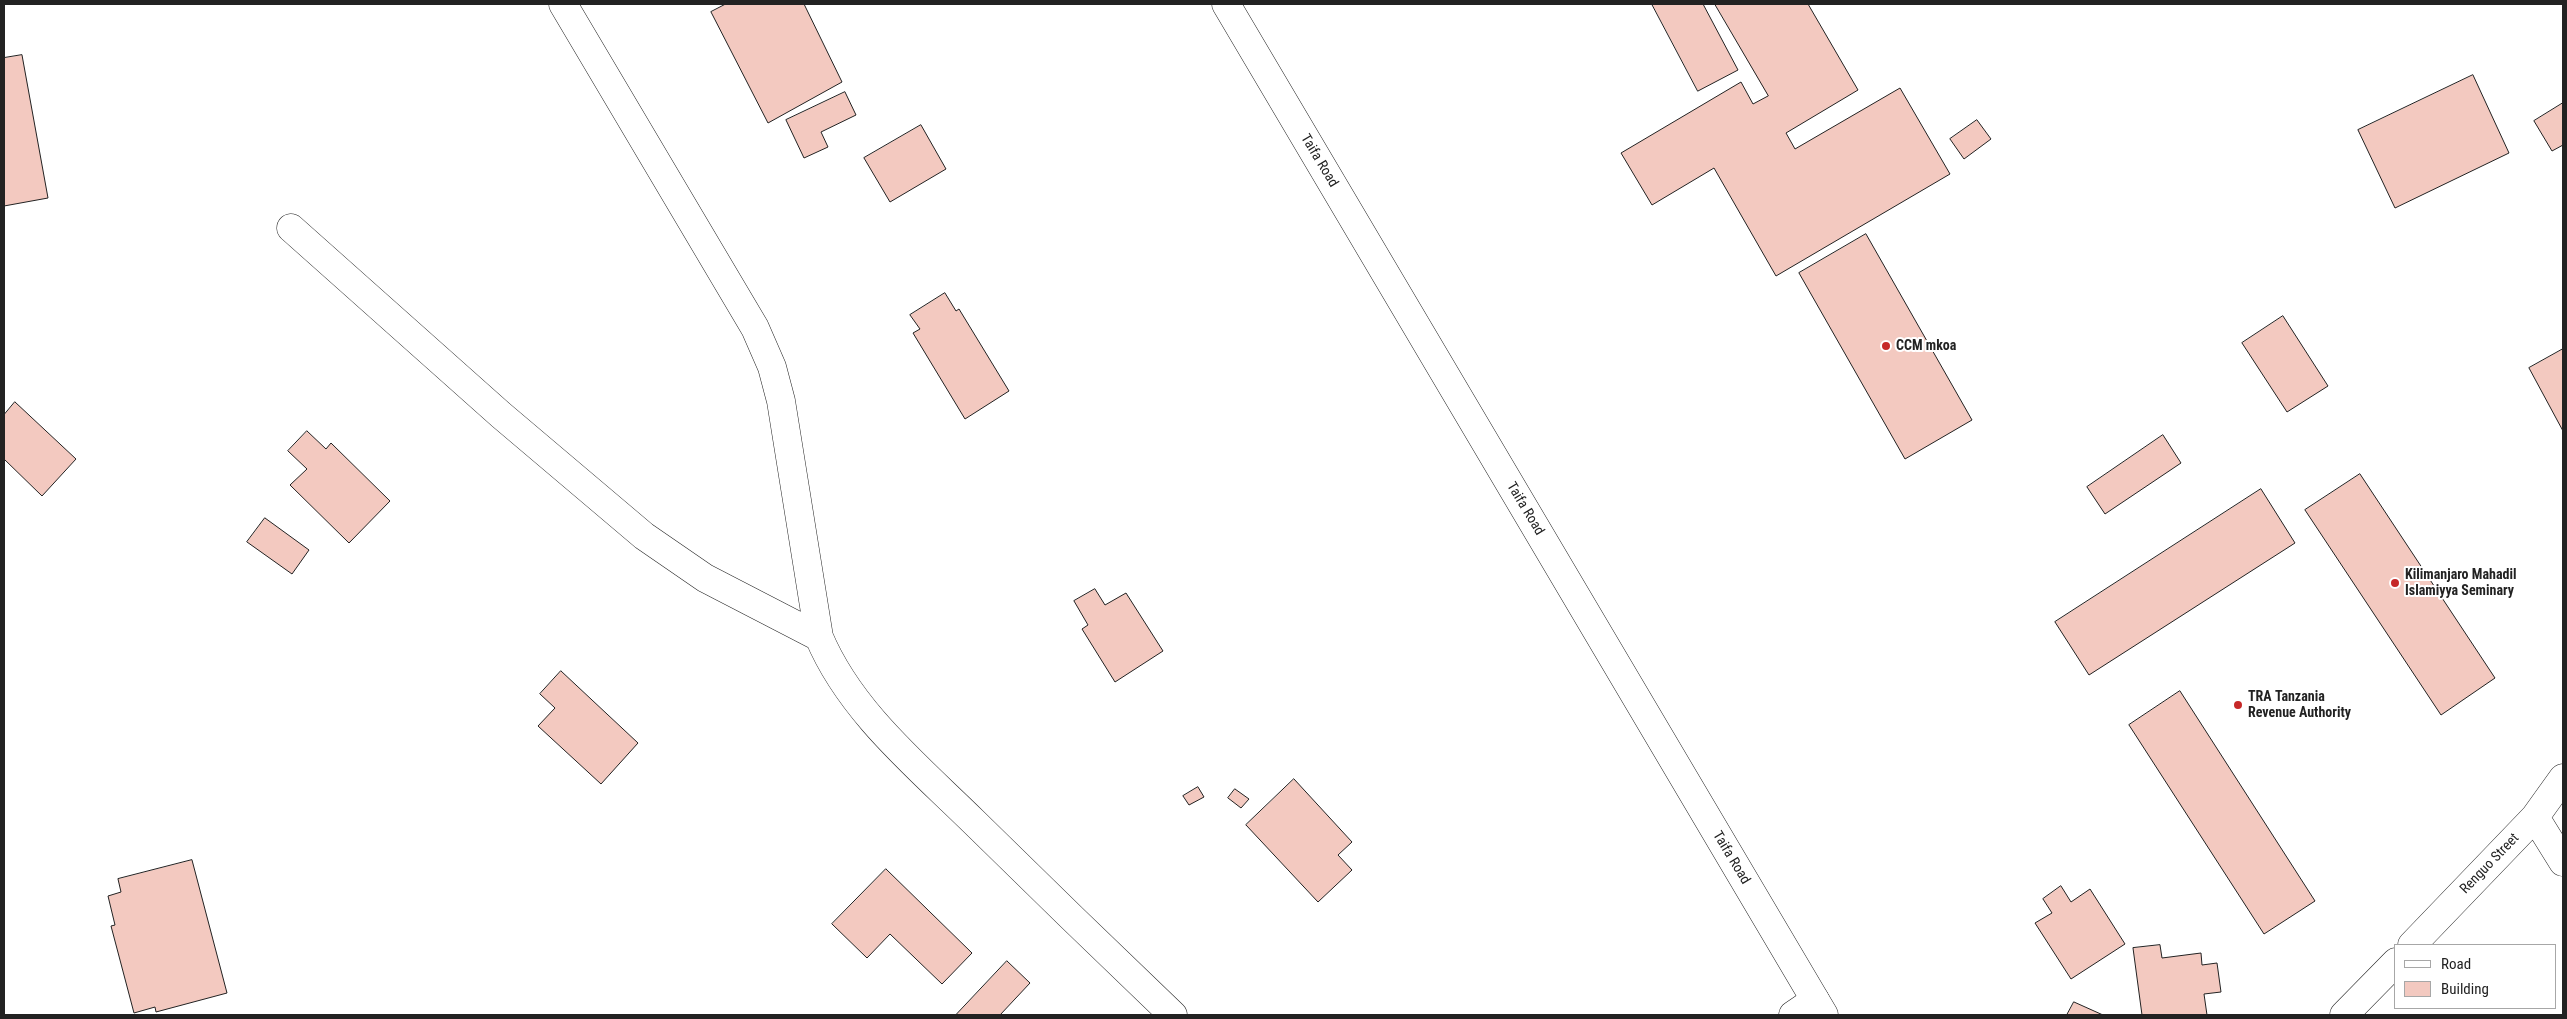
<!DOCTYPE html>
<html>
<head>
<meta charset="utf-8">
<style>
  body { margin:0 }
  #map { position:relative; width:2567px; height:1019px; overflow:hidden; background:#fff; font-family:"Roboto Condensed",sans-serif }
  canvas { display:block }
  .frame { position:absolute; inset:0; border:5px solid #222; pointer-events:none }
  .legend { position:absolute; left:2394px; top:944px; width:162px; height:65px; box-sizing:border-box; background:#fff; border:1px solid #a7a7a7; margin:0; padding:6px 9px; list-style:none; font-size:15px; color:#222 }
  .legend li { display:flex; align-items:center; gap:10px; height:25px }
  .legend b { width:25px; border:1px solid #a7a7a7 }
</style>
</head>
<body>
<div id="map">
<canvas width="2567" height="1019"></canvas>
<div class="frame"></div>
<ul class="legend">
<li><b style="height:6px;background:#fff"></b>Road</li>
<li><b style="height:14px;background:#f3c9c0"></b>Building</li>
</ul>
</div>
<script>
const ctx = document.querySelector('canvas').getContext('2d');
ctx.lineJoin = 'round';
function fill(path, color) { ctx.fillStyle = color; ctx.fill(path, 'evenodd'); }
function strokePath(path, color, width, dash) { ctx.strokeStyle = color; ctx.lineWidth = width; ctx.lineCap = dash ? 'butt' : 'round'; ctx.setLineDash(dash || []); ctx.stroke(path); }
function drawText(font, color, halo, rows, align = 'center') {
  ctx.font = font + ' "Roboto Condensed",sans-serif'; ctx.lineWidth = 4; ctx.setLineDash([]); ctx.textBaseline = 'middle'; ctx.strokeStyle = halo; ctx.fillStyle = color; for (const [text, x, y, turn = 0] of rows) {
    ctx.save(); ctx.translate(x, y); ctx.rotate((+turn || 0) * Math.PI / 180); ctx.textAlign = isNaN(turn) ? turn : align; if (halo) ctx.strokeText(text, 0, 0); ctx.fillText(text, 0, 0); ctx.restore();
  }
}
const building = new Path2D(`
  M726,4H804L842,82L768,123L711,12Z
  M1652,4H1703L1738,70L1698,91Z
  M1715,4H1808L1858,90L1786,133L1795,149L1900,88L1950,174L1776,276L1714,168L1652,205L1621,153L1741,82L1753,104L1768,96Z
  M22,55L48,198L4,206V58Z
  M2473,75L2509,153L2395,208L2358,130Z
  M845,92L856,115L821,132L828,147L804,158L786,120Z
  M2563,103V145L2552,151L2534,121Z
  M1977,120L1991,139L1964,159L1950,139Z
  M921,125L946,169L890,202L864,158Z
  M1866,234L1972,420L1905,459L1799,273Z
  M945,293L956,311L959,309L1009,391L965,419L913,333L920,329L910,315Z
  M2283,316L2328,386L2287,412L2242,343Z
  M2563,349V431L2529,368Z
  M15,402L76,459L42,496L4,459V415Z
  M307,431L326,449L331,443L390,501L349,543L290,485L307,469L288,451Z
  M2163,435L2181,463L2105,514L2087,487Z
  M2360,474L2495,678L2441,715L2305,510Z
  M2261,489L2295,543L2089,675L2055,622Z
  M265,518L309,550L292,574L247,542Z
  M1095,589L1105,605L1126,593L1163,651L1115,682L1082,629L1088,625L1074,601Z
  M561,671L638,743L601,784L538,726L555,708L540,694Z
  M2180,691L2315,901L2264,934L2129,725Z
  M1294,779L1352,842L1338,855L1352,870L1318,902L1246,825Z
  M1198,787L1204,797L1189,805L1183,796Z
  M1235,789L1249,799L1241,808L1228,798Z
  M192,860L227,993L156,1012L155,1007L134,1013L111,926L115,925L108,896L121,892L118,879Z
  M886,869L972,953L942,984L890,934L867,958L832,924Z
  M2061,886L2071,902L2090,889L2125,944L2071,979L2035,923L2052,913L2043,899Z
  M2160,945L2162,958L2201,953L2202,965L2217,963L2221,992L2204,994L2207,1015H2142L2133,948Z
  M1007,961L1030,983L1000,1015H956Z
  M2074,1002L2103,1015H2067Z`);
const minor = new Path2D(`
  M563,4L755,328L772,367L781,401L819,637C850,711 917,766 974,822C1040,887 1106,951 1173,1015
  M291,228L501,415L644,536L705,578L819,637
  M2535,817L2563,862
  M2412,945L2535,817L2563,778
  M1793,1015L1815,1000
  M2344,1015L2396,962`);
const highway = new Path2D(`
  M1226,4L1824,1015`);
const markers = [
  [1886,346,5,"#c62828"],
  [2395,583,5,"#c62828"],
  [2238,705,5,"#c62828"]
];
const streetNames = [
  ["Taifa Road",1319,161,59],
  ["Taifa Road",1525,509,59],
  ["Taifa Road",1731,858,59],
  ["Renguo Street",2490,864,-46]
];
const poiNames = [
  ["CCM mkoa",1896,346],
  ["Kilimanjaro Mahadil",2405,575],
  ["Islamiyya Seminary",2405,591],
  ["TRA Tanzania",2248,697],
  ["Revenue Authority",2248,713]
];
fill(building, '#f3c9c0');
strokePath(building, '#222', 1);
strokePath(minor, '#222', 29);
strokePath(highway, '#222', 29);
strokePath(minor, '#fff', 28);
strokePath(highway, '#fff', 28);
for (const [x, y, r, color] of markers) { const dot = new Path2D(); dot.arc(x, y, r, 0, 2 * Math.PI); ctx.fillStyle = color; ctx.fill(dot); strokePath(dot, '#fff', 2); }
drawText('14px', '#222', '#fff', streetNames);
drawText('bold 14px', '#222', '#fff', poiNames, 'left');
</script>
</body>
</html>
